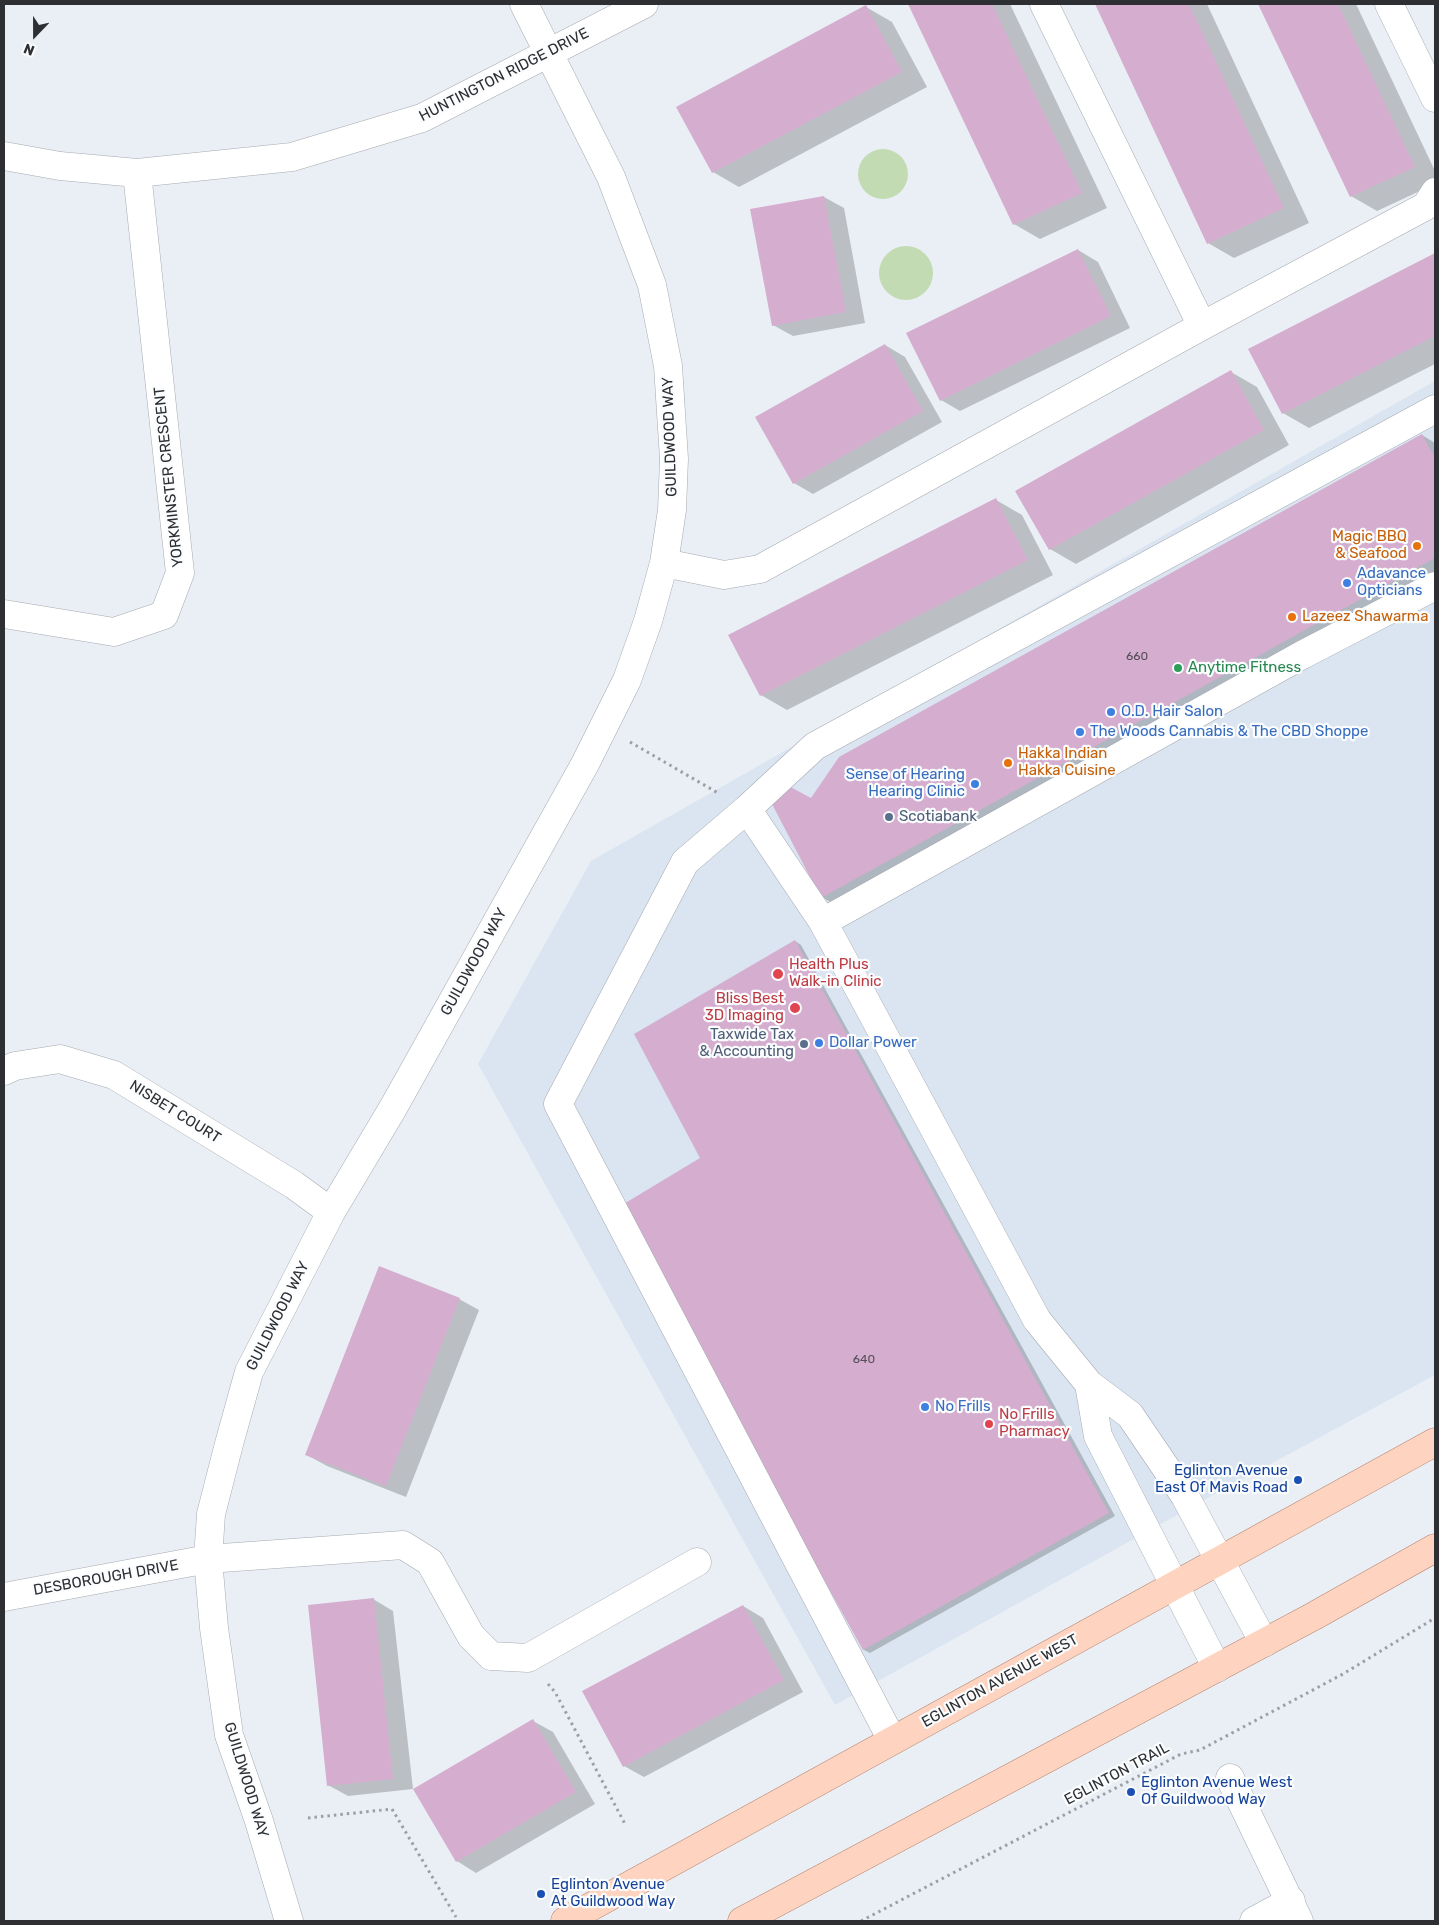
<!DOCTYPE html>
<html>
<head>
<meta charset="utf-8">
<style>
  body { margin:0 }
  #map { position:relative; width:1439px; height:1925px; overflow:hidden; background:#eaeff5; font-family:Rubik,sans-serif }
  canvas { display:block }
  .frame { position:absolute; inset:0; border:5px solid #2d2f32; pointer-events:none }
  .north { position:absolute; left:10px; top:10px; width:50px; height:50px; -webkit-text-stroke:4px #fafcfe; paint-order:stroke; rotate:202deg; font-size:14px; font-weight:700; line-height:20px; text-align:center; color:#2d2f32 }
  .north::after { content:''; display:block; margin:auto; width:18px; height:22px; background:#2d2f32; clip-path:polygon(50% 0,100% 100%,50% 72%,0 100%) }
</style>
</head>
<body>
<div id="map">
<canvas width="1439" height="1925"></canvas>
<div class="frame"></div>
<div class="north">N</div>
</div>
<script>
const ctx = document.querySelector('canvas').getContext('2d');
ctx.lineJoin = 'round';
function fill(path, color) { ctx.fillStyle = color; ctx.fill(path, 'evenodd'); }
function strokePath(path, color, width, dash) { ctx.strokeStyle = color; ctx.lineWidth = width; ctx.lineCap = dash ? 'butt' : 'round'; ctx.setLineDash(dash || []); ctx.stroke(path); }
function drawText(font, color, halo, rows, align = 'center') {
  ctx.font = font + ' Rubik,sans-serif'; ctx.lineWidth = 4.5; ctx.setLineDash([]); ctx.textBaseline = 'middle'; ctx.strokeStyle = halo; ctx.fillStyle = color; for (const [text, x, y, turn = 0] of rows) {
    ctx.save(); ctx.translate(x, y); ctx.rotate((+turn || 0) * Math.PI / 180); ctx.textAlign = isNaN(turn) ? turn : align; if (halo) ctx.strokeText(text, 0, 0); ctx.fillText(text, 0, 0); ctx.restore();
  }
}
const built = new Path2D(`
  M1435,381V1375L1215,1494L835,1705L478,1064L591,861Z`);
const green = new Path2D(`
  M858 174a25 25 0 1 1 50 0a25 25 0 1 1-50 0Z
  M879 273a27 27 0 1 1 54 0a27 27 0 1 1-54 0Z`);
const shadow = new Path2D(`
  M910,4H1010L1107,208L1040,239L1014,224Z
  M1097,4H1207L1309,223L1234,258L1208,243Z
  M1260,4H1356L1435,171V184L1377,211L1351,196Z
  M866,7L892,22L927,87L739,187L713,172Z
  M824,197L844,208L865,323L793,336L773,325L751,210Z
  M1078,250L1098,262L1130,328L960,411L941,400Z
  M1435,255V364L1309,428L1283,413L1250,350Z
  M885,345L905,357L942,422L813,494L794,483Z
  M1231,372L1257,387L1289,445L1076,564L1050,549Z
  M1422,435L1435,443V580L842,909L822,897L811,800Z
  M996,500L1022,515L1053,575L787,710L761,695Z
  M795,941L801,945L1115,1516L870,1653L864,1650L619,1208L702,1159Z
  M459,1299L479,1310L406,1497L327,1466L307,1455Z
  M373,1599L393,1611L413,1789L348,1796L328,1785Z
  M743,1606L763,1618L803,1692L644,1777L624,1766Z
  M533,1721L553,1732L595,1804L476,1873L457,1861Z`);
const building = new Path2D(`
  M908,4H992L1082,193L1013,225Z
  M1095,4H1189L1284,208L1207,244Z
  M1258,4H1338L1415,167L1350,197Z
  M866,5L902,72L712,173L676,107Z
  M824,196L846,312L772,326L750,209Z
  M1078,249L1111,316L940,401L906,333Z
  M1435,253V336L1282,414L1248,349Z
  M885,344L923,411L793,484L755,417Z
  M1231,370L1264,430L1049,550L1015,491Z
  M1422,434L1435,458V558L821,898L772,804L783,783L811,798L839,757Z
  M996,498L1028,560L760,696L728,635Z
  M795,940L1109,1513L863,1650L617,1208L700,1158L634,1034Z
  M379,1266L460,1298L386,1486L305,1455Z
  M374,1598L393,1779L327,1786L308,1605Z
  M743,1605L784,1680L623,1767L582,1691Z
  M533,1719L576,1792L456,1862L413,1789Z`);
const path = new Path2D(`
  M630,742L718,793
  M548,1684L555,1692L625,1824
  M308,1818L392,1809L456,1917
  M861,1921L1181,1754L1200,1750L1343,1674L1435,1618`);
const minor = new Path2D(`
  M1044,4L1202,326
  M1389,4L1435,98
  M4,156L60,166L137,173L292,157L422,118L644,4
  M664,563L724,575L760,569L1202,326L1426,206L1435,192
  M4,614L114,632L164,615L180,573L137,173
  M747,809L823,922L1037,1320L1089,1384L1130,1415L1185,1496L1264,1643
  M823,922L1302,655L1435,586
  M4,1071L15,1066L60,1059L114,1075L294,1185L331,1212
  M1089,1384L1098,1436L1217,1668
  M4,1597L208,1559L403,1545L430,1562L471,1636L491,1656L528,1658L697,1562
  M892,1740L558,1104L685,862L747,809L815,746L1435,409
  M1230,1778L1299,1921
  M289,1921L259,1821L229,1735L214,1628L208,1559L211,1514L229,1444L249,1372L331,1212L393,1108L585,764L627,680L648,621L664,563L672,510L674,459L668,366L652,285L611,177L524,4
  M1254,1921L1291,1901`);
const major = new Path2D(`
  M565,1921L1435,1442
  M742,1921L1314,1616L1435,1548`);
const markers = [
  [1417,546,5,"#e8710a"],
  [1347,583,5,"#3f7fe0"],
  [1292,617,5,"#e8710a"],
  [1178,668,5,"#2e9e5b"],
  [1111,712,5,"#3f7fe0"],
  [1080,732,5,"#3f7fe0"],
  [1008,763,5,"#e8710a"],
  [975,784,5,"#3f7fe0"],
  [889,817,5,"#5c6f8a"],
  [778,974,6,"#e0444e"],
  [795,1008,6,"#e0444e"],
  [819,1043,5,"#3f7fe0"],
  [804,1044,5,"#5c6f8a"],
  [925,1407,5,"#3f7fe0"],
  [989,1424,5,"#e0444e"],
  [1298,1480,5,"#1a4fb4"],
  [1131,1792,5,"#1a4fb4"],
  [541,1894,5,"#1a4fb4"]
];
const numberNames = [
  ["660",1137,657],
  ["640",864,1360]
];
const streetNames = [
  ["HUNTINGTON RIDGE DRIVE",504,75,-27],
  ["GUILDWOOD WAY",670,437,-92],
  ["YORKMINSTER CRESCENT",169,477,-96],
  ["GUILDWOOD WAY",474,962,-61],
  ["NISBET COURT",175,1112,32],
  ["GUILDWOOD WAY",278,1316,-63],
  ["DESBOROUGH DRIVE",106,1578,-10],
  ["EGLINTON AVENUE WEST",1000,1681,-29],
  ["EGLINTON TRAIL",1117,1774,-28],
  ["GUILDWOOD WAY",246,1780,73]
];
const foodNames = [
  ["Magic BBQ",1407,537,"right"],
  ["& Seafood",1407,554,"right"],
  ["Lazeez Shawarma",1302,617],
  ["Hakka Indian",1018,754],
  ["Hakka Cuisine",1018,771]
];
const shopNames = [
  ["Adavance",1357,574],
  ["Opticians",1357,591],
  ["O.D. Hair Salon",1121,712],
  ["The Woods Cannabis & The CBD Shoppe",1090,732],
  ["Sense of Hearing",965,775,"right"],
  ["Hearing Clinic",965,792,"right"],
  ["Dollar Power",829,1043],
  ["No Frills",935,1407]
];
const leisureNames = [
  ["Anytime Fitness",1188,668]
];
const serviceNames = [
  ["Scotiabank",899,817],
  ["Taxwide Tax",794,1035,"right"],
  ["& Accounting",794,1052,"right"]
];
const healthNames = [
  ["Health Plus",789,965],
  ["Walk-in Clinic",789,982],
  ["Bliss Best",784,999,"right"],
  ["3D Imaging",784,1016,"right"],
  ["No Frills",999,1415],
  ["Pharmacy",999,1432]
];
const transitNames = [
  ["Eglinton Avenue",1288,1471,"right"],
  ["East Of Mavis Road",1288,1488,"right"],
  ["Eglinton Avenue West",1141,1783],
  ["Of Guildwood Way",1141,1800],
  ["Eglinton Avenue",551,1885],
  ["At Guildwood Way",551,1902]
];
fill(built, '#dae5f1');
fill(green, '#c2dbb3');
fill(shadow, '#0003');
fill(building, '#d5adcf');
strokePath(minor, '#a5aab0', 29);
strokePath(major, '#b58672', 29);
strokePath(path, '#9ca0a5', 3, [2.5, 4]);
strokePath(minor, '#fff', 28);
strokePath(major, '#fed3bf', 28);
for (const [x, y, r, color] of markers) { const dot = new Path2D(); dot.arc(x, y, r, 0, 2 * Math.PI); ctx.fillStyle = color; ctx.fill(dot); strokePath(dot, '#fafcfe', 2); }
drawText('12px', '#574e59', null, numberNames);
drawText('15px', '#2d2f32', '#fafcfe', streetNames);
drawText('15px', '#c56008', '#fafcfe', foodNames, 'left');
drawText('15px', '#366cbe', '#fafcfe', shopNames, 'left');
drawText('15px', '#27864d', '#fafcfe', leisureNames, 'left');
drawText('15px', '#4e5e75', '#fafcfe', serviceNames, 'left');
drawText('15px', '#be3a42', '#fafcfe', healthNames, 'left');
drawText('15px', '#164399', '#fafcfe', transitNames, 'left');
</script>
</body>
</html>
